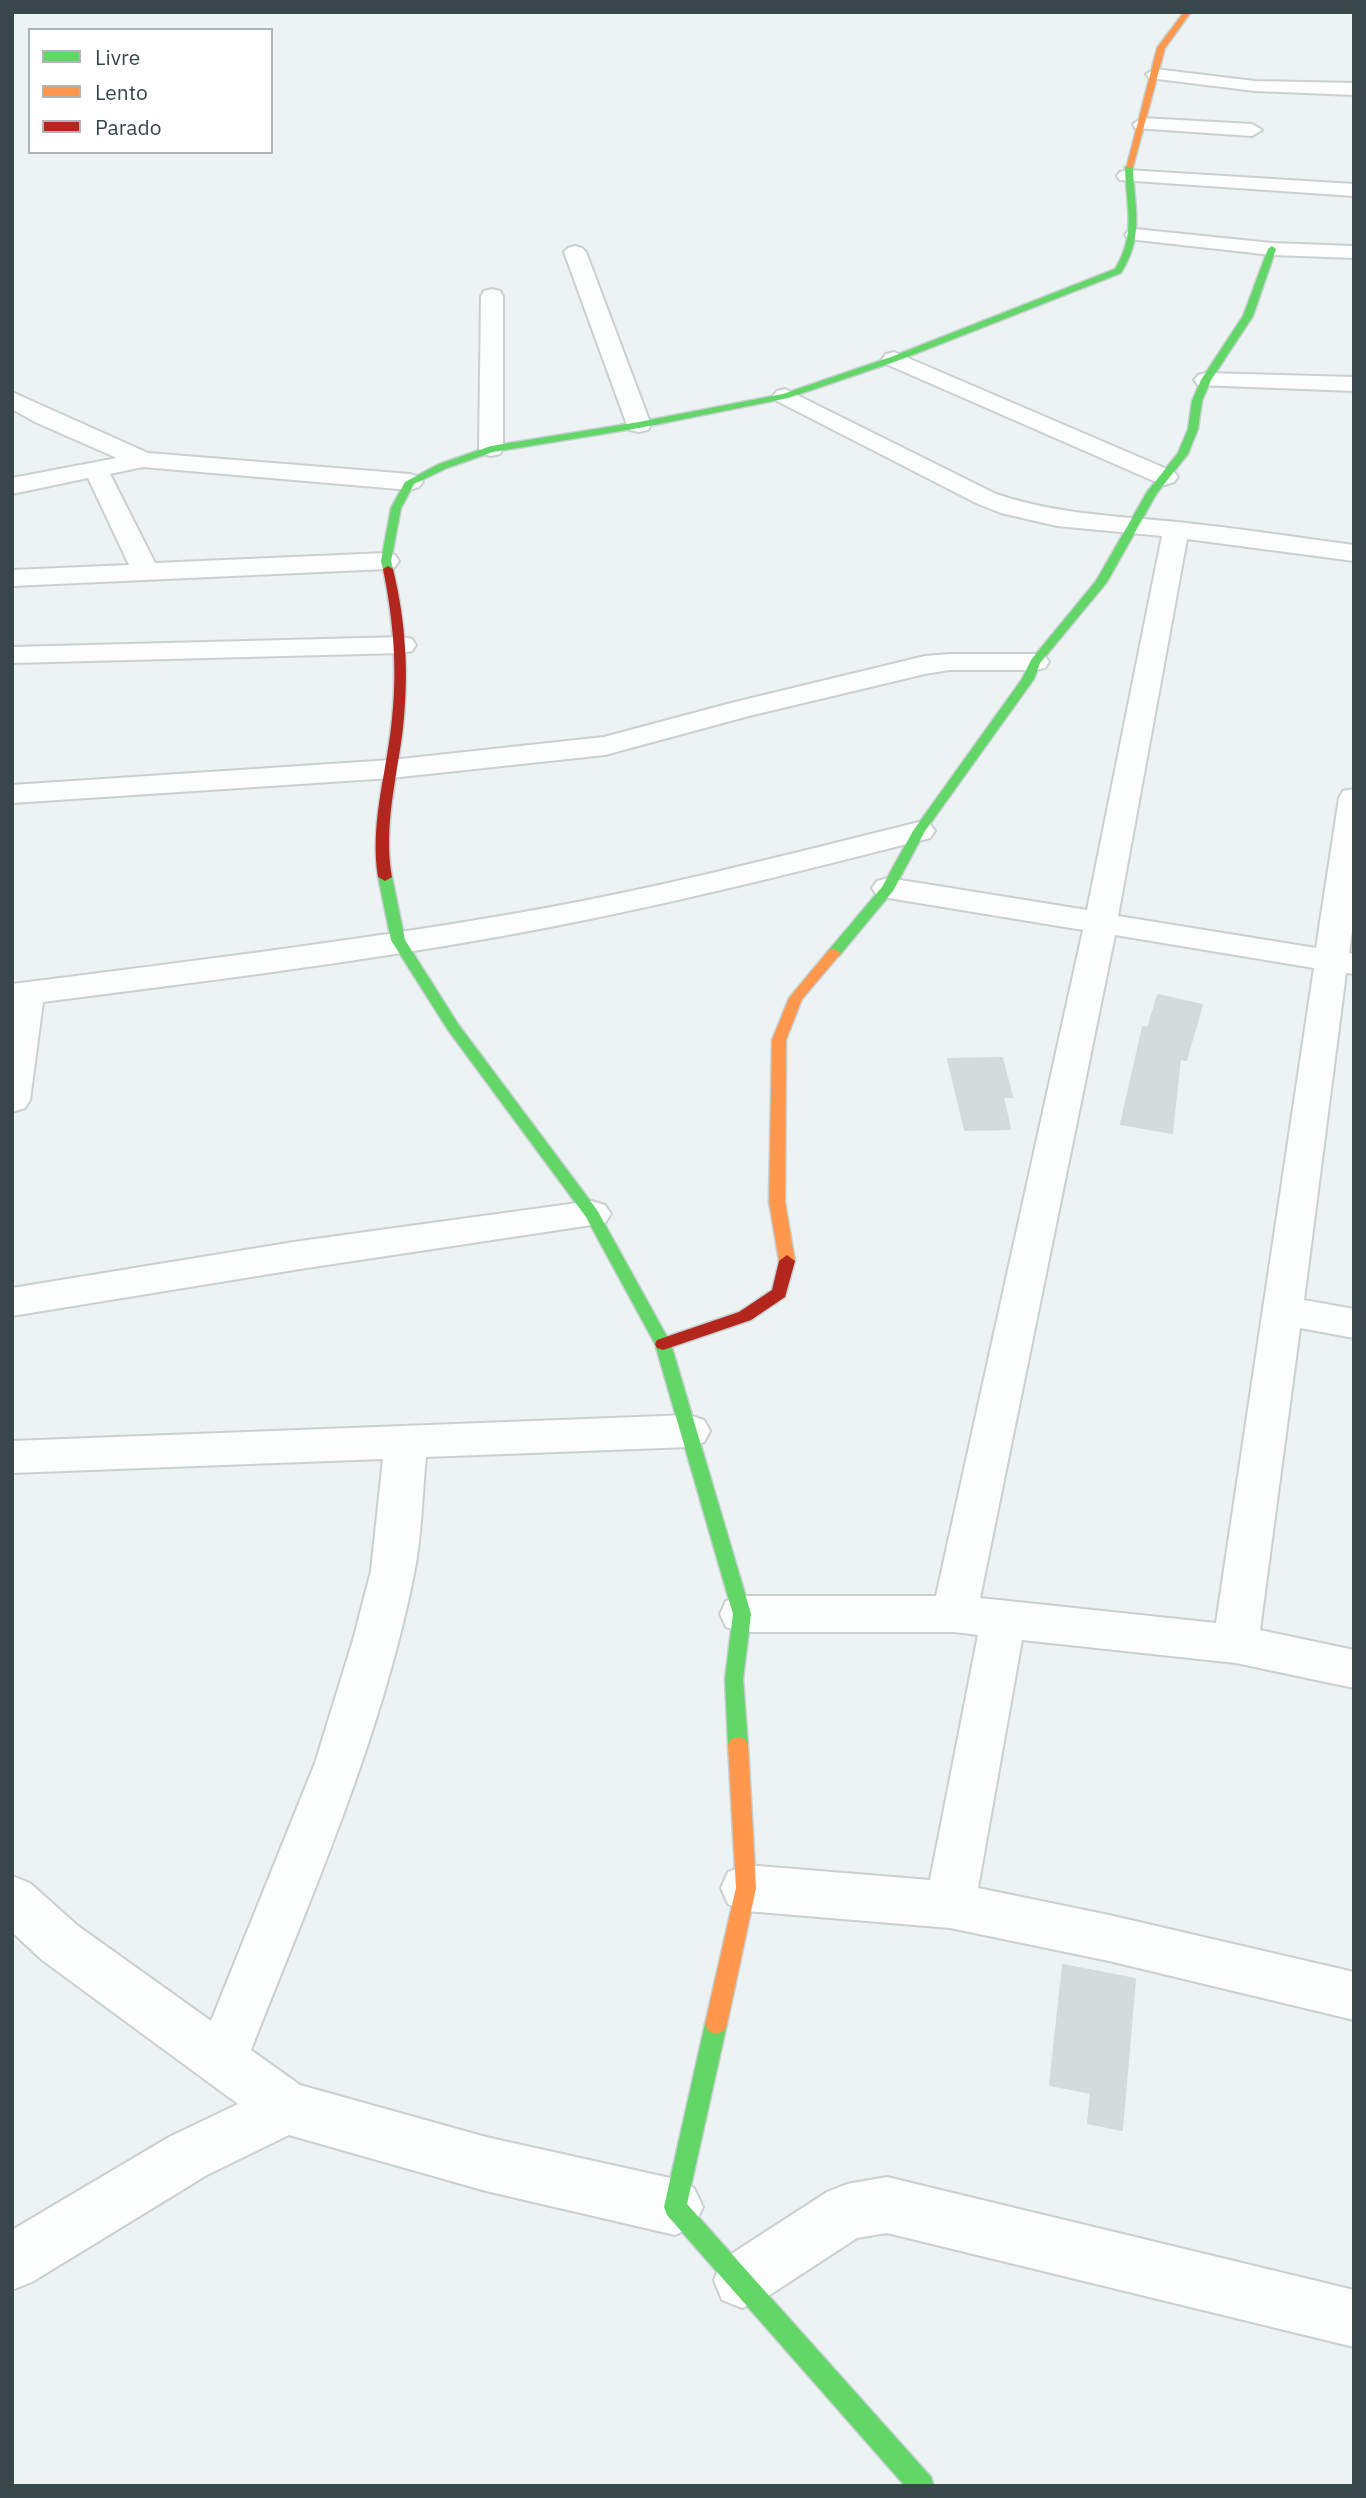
<!DOCTYPE html>
<html>
<head>
<meta charset="utf-8">
<style>
  body { margin:0 }
  #map { position:relative; width:1366px; height:2498px; overflow:hidden; background:#edf2f2; font-family:"IBM Plex Sans",sans-serif }
  canvas { display:block }
  .frame { position:absolute; inset:0; border:14px solid #384749; pointer-events:none }
  .legend { position:absolute; left:28px; top:28px; width:245px; height:126px; box-sizing:border-box; background:#fff; border:2px solid #afb5b6; margin:0; padding:9px 12px; list-style:none; font-size:21px; color:#384749 }
  .legend li { display:flex; align-items:center; gap:14px; height:35px }
  .legend b { width:35px; border:2px solid #afb5b6 }
</style>
</head>
<body>
<div id="map">
<canvas width="1366" height="2498"></canvas>
<div class="frame"></div>
<ul class="legend">
<li><b style="height:9px;background:#63d668"></b>Livre</li>
<li><b style="height:9px;background:#ff974d"></b>Lento</li>
<li><b style="height:9px;background:#b3261e"></b>Parado</li>
</ul>
</div>
<script>
const ctx = document.querySelector('canvas').getContext('2d');
ctx.lineJoin = 'round';
function fill(path, color) { ctx.fillStyle = color; ctx.fill(path, 'evenodd'); }
function strokePath(path, color, width, dash) { ctx.strokeStyle = color; ctx.lineWidth = width; ctx.lineCap = dash ? 'butt' : 'round'; ctx.setLineDash(dash || []); ctx.stroke(path); }
const building = new Path2D(`
  M1158,995L1202,1005L1186,1060L1180,1059L1172,1133L1121,1124L1143,1027L1148,1028Z
  M1002,1058L1012,1097H1003L1010,1129L965,1130L948,1059Z
  M1063,1965L1135,1979L1122,2130L1088,2123L1091,2093L1050,2085Z`);
const street = new Path2D(`
  M1155,69L1255,81L1354,83V95L1255,91L1149,78L1146,74Z
  M1142,118L1252,124L1262,130L1252,136L1135,128L1133,124Z
  M1127,170L1354,184V196L1120,180L1117,176L1120,172Z
  M1135,229L1272,243L1354,246V258L1272,255L1128,239L1125,235L1128,231Z
  M575,246L582,248L586,252L651,425L648,430L639,432L630,430L627,425L564,252L568,248Z
  M492,289L500,291L503,296V449L500,454L491,456L482,454L479,449L481,296L484,291Z
  M894,352L1174,472L1178,477L1174,482L1165,485L1156,482L886,364L882,359L886,354Z
  M1206,373L1354,377V391L1198,385L1194,380L1198,375Z
  M785,389L996,494C1055,514 1115,516 1177,522C1236,528 1295,537 1354,545V561L1187,539L1118,916L1316,948L1339,798L1343,791L1354,789V917L1349,953L1354,954V974L1346,973L1304,1300L1354,1309V1338L1300,1328L1260,1630L1354,1650V1688L1236,1663L1022,1640L978,1888L1109,1915L1354,1972V2020L1109,1961L950,1928L746,1911L728,1904L721,1888L728,1872L746,1865L930,1880L978,1635L954,1632H742L726,1627L720,1614L726,1601L742,1596H936L1083,930L888,898L877,895L872,888L877,881L888,878L1087,910L1162,536L1057,526L1001,513L978,504L777,401L773,396L777,391ZM1115,935L1314,968L1216,1623L980,1598Z
  M12,392L148,453L410,474L419,477L423,482L419,487L410,490L143,467L110,474L155,563L386,553L395,555L399,561L395,567L386,569L12,586V570L129,565L88,478L12,494V478L117,458L35,422L12,409Z
  M402,637L412,639L416,645L412,651L402,653L12,663V647Z
  M949,654H1035L1045,656L1049,662L1045,668L1035,670H949L925,674L749,716L605,755L391,778L12,803V785L391,760L604,737L731,703L925,656Z
  M919,822L930,824L935,831L930,838C790,874 650,909 508,935C354,963 198,982 43,1002L30,1100L25,1108L12,1112V984C177,963 342,943 506,915C645,892 782,856 919,822Z
  M592,1201L605,1205L611,1214L605,1223L300,1269L12,1316V1288L300,1241Z
  M689,1415L704,1420L710,1431L704,1442L689,1447L426,1457C422,1495 422,1536 414,1574C381,1739 312,1894 251,2050L300,2085L486,2137L675,2179L694,2188L703,2207L694,2226L675,2235L486,2191L289,2135L207,2175L32,2282L12,2290V2230L169,2137L238,2104L42,1960L12,1932V1876L30,1883L78,1926L211,2021L315,1763L353,1640L371,1571L383,1459L12,1473V1441Z
  M887,2177L1354,2290V2347L887,2233L857,2238L762,2300L742,2308L722,2300L714,2280L722,2260L827,2192L847,2184Z`);
const fast = new Path2D(`
  M1129,165L1133,167C1134,209 1145,235 1121,273L897,361L788,398L639,428L493,452L447,468L414,484L401,508L391,561L393,569L388,572L383,569L381,561L391,508L405,482L439,464L491,446L639,422L783,394L891,357L1115,269C1137,233 1126,206 1125,167Z
  M1272,246L1276,249L1253,316L1211,380L1202,401L1198,429L1188,454L1157,493L1107,582L1040,663L1034,679L925,831L893,891L839,956H829L827,953L829,950L882,887L913,831L1022,679L1031,660L1096,581L1147,492L1178,453L1188,429L1192,401L1201,380L1243,316L1268,249Z
  M385,873L392,877L405,940L458,1024L597,1210L671,1344L751,1614L743,1679L748,1745L745,1751L738,1753L731,1751L728,1745L725,1679L733,1614L655,1344L586,1217L448,1030L391,940L378,877Z
  M716,2014L724,2017L727,2024L687,2204L931,2477L934,2486H905L667,2215L664,2207L705,2024L708,2017Z`);
const slow = new Path2D(`
  M1184,12H1191L1165,48L1133,167L1126,169L1157,48Z
  M834,949L841,953L802,999L786,1040L785,1202L795,1261L787,1267L779,1261L769,1202L772,1040L789,998L829,950Z
  M738,1737L745,1739L748,1745L756,1888L727,2024L724,2031L716,2034L708,2031L705,2024L736,1888L728,1745L731,1739Z`);
const jam = new Path2D(`
  M388,566L393,569C406,623 409,673 403,728C397,778 383,827 392,877L385,881L378,877C370,827 385,778 391,728C398,673 394,623 383,569Z
  M787,1255L795,1261L785,1297L751,1320L663,1350L657,1348L655,1344L657,1340L739,1312L772,1290L779,1261Z`);
fill(building, '#d5dbdc');
strokePath(building, '#d3dada', 2);
strokePath(street, '#cad0d0', 4);
strokePath(fast, '#c6d0d2', 3);
strokePath(slow, '#c6d0d2', 3);
strokePath(jam, '#c6d0d2', 3);
fill(street, '#fcfdfd');
fill(fast, '#63d668');
fill(slow, '#ff974d');
fill(jam, '#b3261e');
</script>
</body>
</html>
